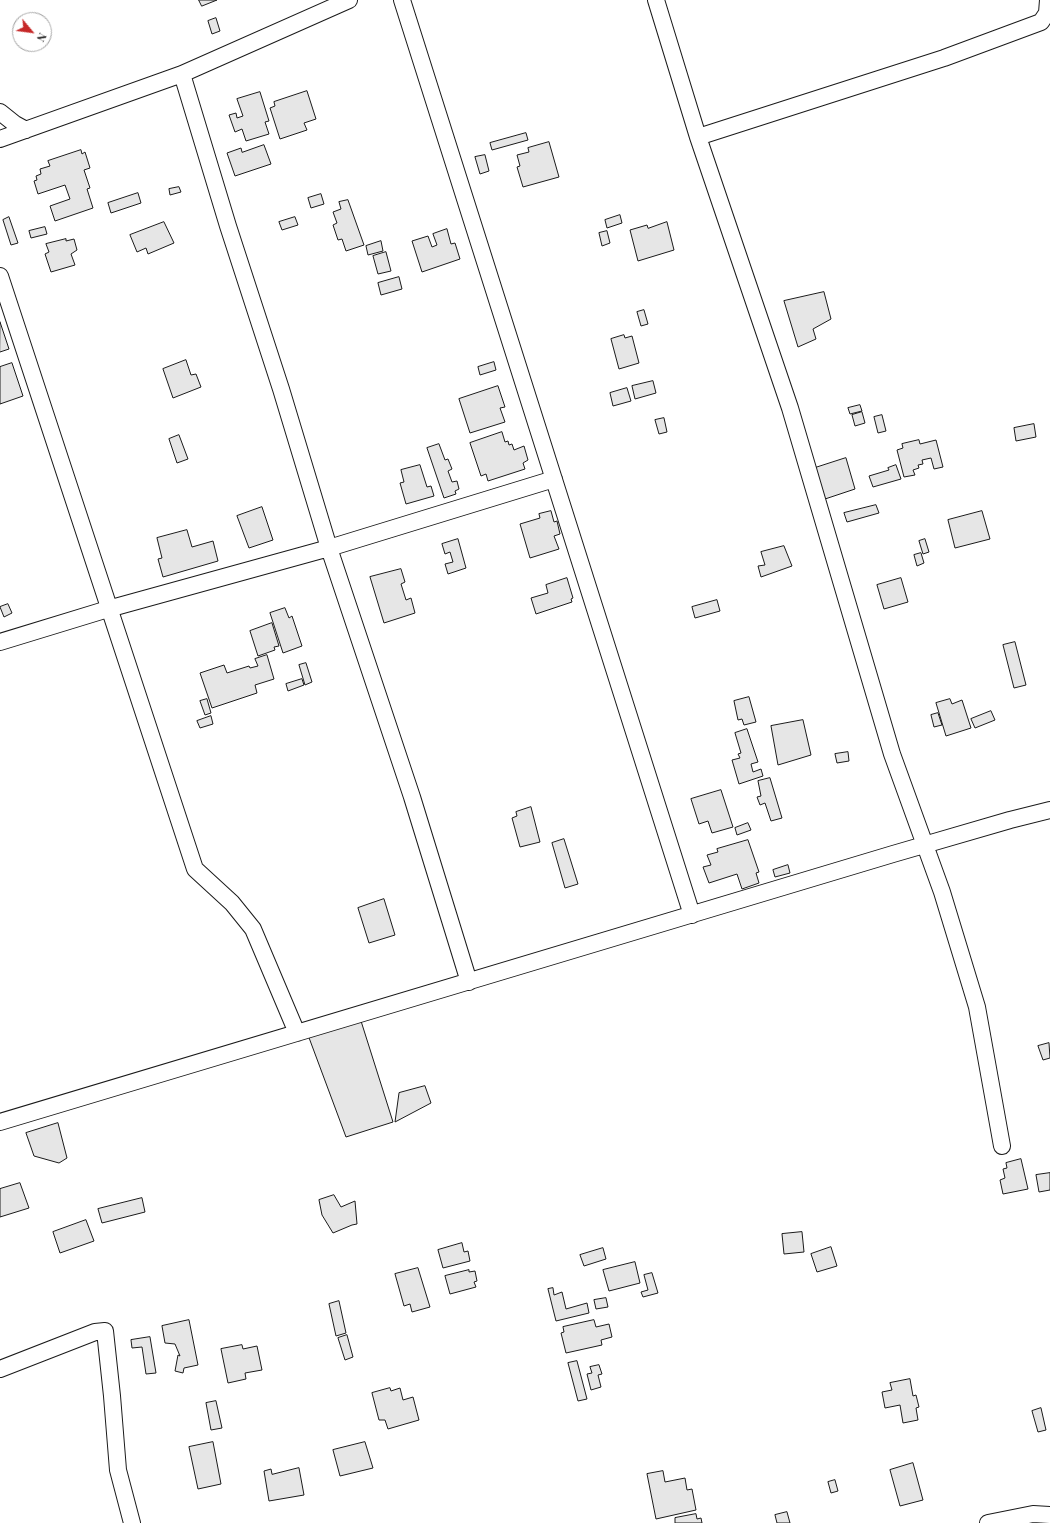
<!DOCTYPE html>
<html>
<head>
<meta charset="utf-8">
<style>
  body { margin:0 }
  #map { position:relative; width:1050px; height:1523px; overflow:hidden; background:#fff; font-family:"Playfair Display",serif }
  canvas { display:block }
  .north { position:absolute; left:12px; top:12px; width:40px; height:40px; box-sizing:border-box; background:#fff; border:1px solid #a3a3a3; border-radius:50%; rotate:119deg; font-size:11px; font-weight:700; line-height:16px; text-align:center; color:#1a1a1a }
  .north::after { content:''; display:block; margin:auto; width:14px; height:18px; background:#c62828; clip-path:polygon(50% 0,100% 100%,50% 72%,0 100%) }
</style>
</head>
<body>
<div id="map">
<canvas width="1050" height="1523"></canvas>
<div class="north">N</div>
</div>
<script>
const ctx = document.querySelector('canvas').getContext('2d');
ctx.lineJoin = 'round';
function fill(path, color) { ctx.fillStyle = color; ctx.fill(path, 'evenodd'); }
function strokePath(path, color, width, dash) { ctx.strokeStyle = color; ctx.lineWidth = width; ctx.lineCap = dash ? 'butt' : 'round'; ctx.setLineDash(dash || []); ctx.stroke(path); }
const building = new Path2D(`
  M199,0H217L202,6Z
  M216,18L220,31L212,34L208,21Z
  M307,91L316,119L304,123L307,130L280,139L270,108L275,106L274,102Z
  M260,92L269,121L265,122L269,134L246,141L242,129L235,132L229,115L236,113L237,118L243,116L237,99Z
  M526,133L528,140L492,150L490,143Z
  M549,142L559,177L523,187L517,167L520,166L517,155L529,152L528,148Z
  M264,145L271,164L235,176L227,153L241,148L242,152Z
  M81,150L82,154L85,152L90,168L84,170L90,188L87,189L93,208L55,221L50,206L70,199L65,185L38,194L34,181L37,180L36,176L41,174L40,169L50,166L48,161Z
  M485,155L489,171L480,174L475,157Z
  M179,187L181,192L170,195L169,189Z
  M138,193L141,203L111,213L108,203Z
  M321,194L324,204L311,208L308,198Z
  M348,200L364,245L346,251L342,239L338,240L333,225L337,223L333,212L341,209L339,202Z
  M620,215L622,223L607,228L605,220Z
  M9,217L18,243L11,245L3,220Z
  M295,217L298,225L282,230L279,222Z
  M164,222L174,243L148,254L146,248L137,252L130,235Z
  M667,222L674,250L638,261L630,230L647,225L648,228Z
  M45,227L47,234L31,238L29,231Z
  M447,229L451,244L455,243L460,259L422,272L412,241L428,236L432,247L437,245L433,234Z
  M607,231L610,243L602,246L599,233Z
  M66,239V241L74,239L77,250L71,254L75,265L51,272L45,254L49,252L46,244Z
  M381,241L383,251L368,255L366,246Z
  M386,252L391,271L378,274L373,256Z
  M399,277L402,289L381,295L378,283Z
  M824,292L831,319L813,329L816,339L798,347L784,301Z
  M644,310L648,324L641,326L637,312Z
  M0,322L9,349L0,352Z
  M624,335L625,338L632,336L639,363L619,369L611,339Z
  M186,360L191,375L196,374L201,387L173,398L163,369Z
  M494,362L496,370L480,375L478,367Z
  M12,363L23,396L0,404V367Z
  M653,381L656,393L635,399L632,386Z
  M498,386L505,407L500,408L505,422L470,433L459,399Z
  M627,388L631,401L613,406L610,393Z
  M860,405L862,411L850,414L848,408Z
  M862,412L865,423L855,426L852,415Z
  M882,415L886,431L878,433L874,417Z
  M664,418L667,432L659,434L655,420Z
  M1034,424L1036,437L1016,441L1014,428Z
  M502,432L505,442L508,441L509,445L512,444L514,450L524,446L528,460L523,463L525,469L488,481L486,474L481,476L470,443Z
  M179,435L188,459L177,463L169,439Z
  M919,440L920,444L936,440L943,467L934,469L931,458L922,460L923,464L918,465L919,468L913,470L915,475L904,477L897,450L903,448L902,444Z
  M439,444L445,460L448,459L452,469L448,471L452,482L457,481L459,489L455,491L456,494L444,498L427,448Z
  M846,458L855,489L825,499L815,468Z
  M420,465L427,487L431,486L434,496L406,504L400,483L404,482L401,470Z
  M896,465L901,479L873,487L869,476L889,470L888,468Z
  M876,505L879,513L847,522L844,513Z
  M262,507L273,540L249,548L237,516Z
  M551,511L554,522L557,521L560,534L554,536L559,549L530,558L520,524L540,518L539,514Z
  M982,511L990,539L955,548L948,520Z
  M187,530L192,547L213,541L218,561L163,577L158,559L162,558L157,538Z
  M458,539L466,568L448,574L445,564L453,562L450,552L445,554L442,544Z
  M925,539L929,552L923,554L919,541Z
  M784,546L792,566L761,577L758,566L765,565L761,552Z
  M921,553L924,563L917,566L914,555Z
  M401,569L405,582L401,584L406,600L411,598L415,613L384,623L370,577Z
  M567,578L573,598L571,599L572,602L536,614L531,598L548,593L546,585Z
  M901,578L908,602L884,609L877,585Z
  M717,600L720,611L695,618L692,607Z
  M8,604L12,613L4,617L0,607Z
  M285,608L289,618L292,616L302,646L283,653L270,613Z
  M272,623L279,646L274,647L275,650L258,656L250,631Z
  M1015,642L1026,685L1014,688L1003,645Z
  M267,655L274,679L255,685L257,693L212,708L200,673L224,665L227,673L249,666L250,668L258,666L255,659Z
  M306,663L312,682L305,685L299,665Z
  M302,679L304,685L288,691L286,684Z
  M749,697L756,722L744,725L742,719L738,720L734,701Z
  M207,699L211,713L205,715L200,701Z
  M950,699L952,704L962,700L971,728L946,736L936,703Z
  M991,711L995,720L975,728L971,719Z
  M938,713L942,725L934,727L931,715Z
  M211,716L213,724L200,728L197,721Z
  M803,720L811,755L778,765L771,726Z
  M747,729L758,762L751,764L753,772L761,769L763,776L739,784L732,760L740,758L738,754L741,753L735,733Z
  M848,752L849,761L837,763L835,754Z
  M770,778L782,818L771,821L765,803L760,805L757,797L761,796L758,781Z
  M721,790L733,827L712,833L708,821L699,824L691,799Z
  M531,807L540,842L520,847L512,818L517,816L516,812Z
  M748,823L751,830L737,835L735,828Z
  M564,839L578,884L565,888L552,843Z
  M748,840L759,872L756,873L759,883L742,889L737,874L709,883L703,867L711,865L707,855L718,852L717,849Z
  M788,865L790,873L775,877L773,870Z
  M384,899L395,935L369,943L358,908Z
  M361,1021L393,1122L346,1137L308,1035Z
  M1049,1043L1050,1058L1043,1060L1038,1046Z
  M425,1086L431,1103L395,1122L399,1093Z
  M58,1123L67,1158L59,1163L34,1156L26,1133Z
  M1021,1159L1028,1189L1003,1194L1000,1180L1005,1178L1003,1169L1007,1168L1006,1163Z
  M1050,1173V1190L1039,1192L1036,1175Z
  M20,1183L29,1208L0,1217V1189Z
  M334,1195L341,1207L355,1201L357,1224L352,1225L333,1233L322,1215L319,1200Z
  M142,1198L145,1212L102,1223L98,1209Z
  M86,1220L94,1241L60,1253L53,1232Z
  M802,1232L804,1252L784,1254L782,1234Z
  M462,1243L464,1252L468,1251L470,1261L443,1268L438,1250Z
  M831,1247L837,1266L817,1272L811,1254Z
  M603,1248L606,1259L584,1266L580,1255Z
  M635,1262L640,1283L609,1291L603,1270Z
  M418,1268L430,1307L412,1312L410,1304L404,1306L395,1274Z
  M469,1270V1272L475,1271L477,1281L474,1282L476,1287L450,1294L445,1276Z
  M652,1273L658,1293L643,1297L641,1292L648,1290L644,1275Z
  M553,1288L554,1295L562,1292L566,1309L587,1303L589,1313L556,1321L548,1289Z
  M606,1298L608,1307L596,1309L594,1300Z
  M339,1301L346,1333L336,1336L329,1304Z
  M189,1320L198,1365L184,1368L183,1373L175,1371L178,1355L180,1356L175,1344L165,1343L162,1326Z
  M594,1320L596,1327L609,1324L612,1337L601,1340L602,1345L566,1353L561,1333L564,1332L563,1327Z
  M347,1335L353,1357L345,1360L338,1338Z
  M150,1337L156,1373L146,1374L142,1347L132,1348L131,1340Z
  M242,1345L243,1349L257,1346L262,1370L245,1373L246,1379L228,1383L221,1349Z
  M577,1361L587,1399L578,1401L568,1363Z
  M599,1365L602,1374L598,1375L601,1387L591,1390L587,1374L592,1373L590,1367Z
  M910,1379L913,1396L916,1395L919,1407L916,1408L918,1420L903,1423L900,1405L885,1408L882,1392L892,1390L890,1383Z
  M390,1388L391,1391L400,1388L403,1400L413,1397L419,1420L388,1429L385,1420H379L372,1393Z
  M216,1401L222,1428L211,1430L206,1403Z
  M1041,1408L1046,1430L1038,1432L1032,1411Z
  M213,1442L221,1484L198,1489L189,1447Z
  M365,1442L373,1468L340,1476L333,1450Z
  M913,1463L923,1500L900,1506L890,1470Z
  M299,1468L304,1495L269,1501L264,1471L271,1469L272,1474Z
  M663,1471L665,1482L685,1478L687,1490L692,1489L696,1510L656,1519L647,1474Z
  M835,1480L838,1491L831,1493L828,1482Z
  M787,1512L790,1523H777L775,1515Z
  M696,1514L697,1519L701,1518L702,1523H675V1518Z`);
const minor = new Path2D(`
  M402,0L692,915
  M656,0L698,137L790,408L892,754L942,892L977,1007L1002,1146
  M182,74L228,226L281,389L329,548L412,797L469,982
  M0,112L15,124L26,130
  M698,137L944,58L1041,22L1047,13L1048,0
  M0,139L182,74L349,0
  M0,276L195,869L232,903L253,929L297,1033
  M0,642L108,609L329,548L554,479
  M0,1122L893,854L1010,820L1050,810
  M0,1369L95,1332L105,1331L112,1396L118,1470L132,1523
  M988,1523L1033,1514L1050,1515`);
fill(building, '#e6e6e6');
strokePath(building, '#1a1a1a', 1);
strokePath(minor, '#1a1a1a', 18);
strokePath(minor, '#fff', 16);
</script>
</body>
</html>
